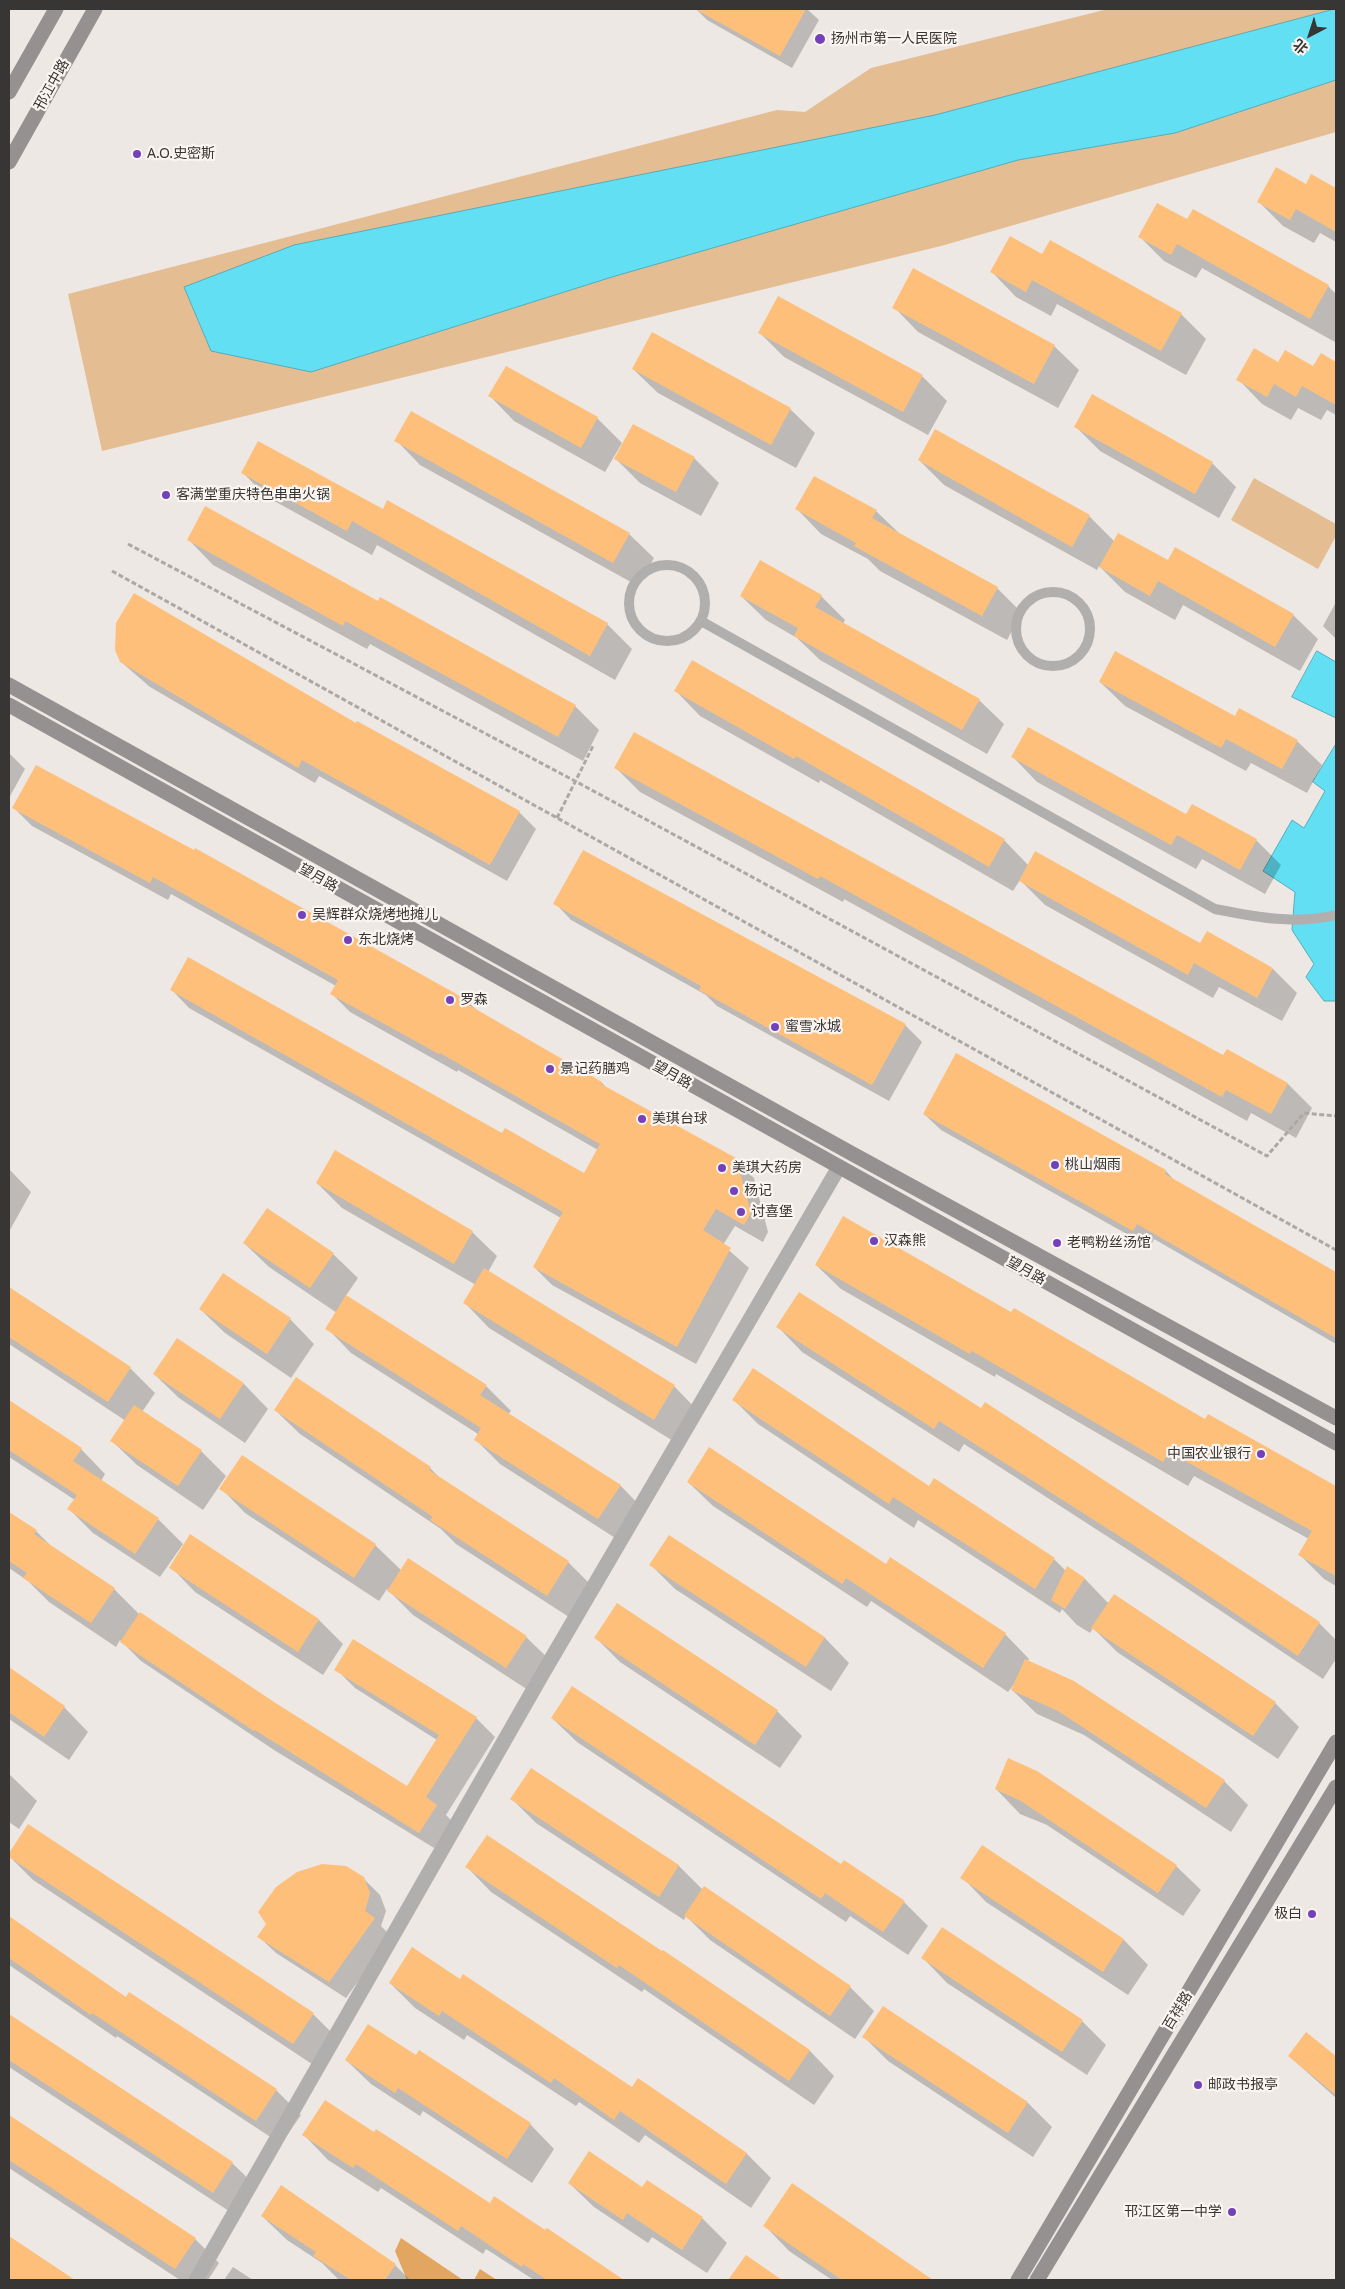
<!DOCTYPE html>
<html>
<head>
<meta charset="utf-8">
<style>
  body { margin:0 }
  #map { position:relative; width:1345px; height:2289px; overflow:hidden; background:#ede8e4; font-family:"Noto Sans","Noto Sans SC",sans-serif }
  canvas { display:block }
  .frame { position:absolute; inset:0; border:10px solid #383634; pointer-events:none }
  .north { position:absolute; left:1285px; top:10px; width:50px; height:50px; -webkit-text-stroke:4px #faf5f1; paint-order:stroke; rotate:220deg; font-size:14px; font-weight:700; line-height:20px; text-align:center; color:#383634 }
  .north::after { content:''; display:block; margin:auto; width:18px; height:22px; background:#383634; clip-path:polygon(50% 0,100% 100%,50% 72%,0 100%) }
</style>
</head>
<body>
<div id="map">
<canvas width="1345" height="2289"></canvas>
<div class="frame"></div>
<div class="north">北</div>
</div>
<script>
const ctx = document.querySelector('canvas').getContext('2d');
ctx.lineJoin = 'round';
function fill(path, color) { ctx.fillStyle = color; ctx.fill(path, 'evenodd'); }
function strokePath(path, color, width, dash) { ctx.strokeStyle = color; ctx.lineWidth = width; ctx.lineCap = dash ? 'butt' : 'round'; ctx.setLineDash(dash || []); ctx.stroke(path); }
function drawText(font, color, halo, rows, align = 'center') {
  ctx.font = font + ' "Noto Sans","Noto Sans SC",sans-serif'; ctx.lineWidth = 4.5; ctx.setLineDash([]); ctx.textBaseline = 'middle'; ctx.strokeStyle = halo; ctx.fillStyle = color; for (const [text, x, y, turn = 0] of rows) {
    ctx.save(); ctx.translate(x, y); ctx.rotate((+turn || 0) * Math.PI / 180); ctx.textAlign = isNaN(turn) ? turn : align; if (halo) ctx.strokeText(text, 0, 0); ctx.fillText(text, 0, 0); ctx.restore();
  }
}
const green = new Path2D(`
  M1108,9H1336V132L941,246L102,451L68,294L777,110L805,112L871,68Z
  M1254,478L1336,524V536L1318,569L1231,520Z`);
const forest = new Path2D(`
  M401,2238L463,2280H407L395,2251Z
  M480,2269L497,2280H474Z`);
const water = new Path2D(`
  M1336,9V80L1175,133L1018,160L612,277L311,372L211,351L184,287L294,245L935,115Z
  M1317,651L1336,662V718L1292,697Z
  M1336,744V1001H1324L1306,977L1314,964L1292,930L1295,892L1263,871L1292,820L1304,828L1325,791L1313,782Z`);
const shadow = new Path2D(`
  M696,9H807L819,20L792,68L707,20Z
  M1312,176L1336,189V242L1320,233L1314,243L1283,226L1258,201L1306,186Z
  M1188,221L1328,286L1336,294L1335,342L1202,268L1196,278L1164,261L1140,237Z
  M1050,242L1181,314L1206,339L1186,375L1057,304L1051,316L1016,297L992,272L1043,256Z
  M894,307L1054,346L1079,370L1058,408L918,332Z
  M760,333L922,376L947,401L928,435L784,357Z
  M1321,355L1336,363V415L1327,410L1321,420L1298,408L1291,420L1262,404L1238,379L1279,363L1314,367Z
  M633,369L790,409L815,433L796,468L658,393Z
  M490,396L597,418L622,443L605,472L514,421Z
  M1075,426L1212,463L1236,487L1219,518L1100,451Z
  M396,440L629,534L654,558L638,586L420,465Z
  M694,458L719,483L701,516L640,483L616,459Z
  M919,460L1089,516L1115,542L1293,615L1318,639L1300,671L1183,605L1175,620L1125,592L1099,566L1097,570L944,485Z
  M243,473L383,511L388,502L607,624L632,649L615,680L377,545L372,555L267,497Z
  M797,509L876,511L901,535L997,588L1022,613L1007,640L880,571L868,559L821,534Z
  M189,540L378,603L575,706L599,730L583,761L370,644L367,649L213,565Z
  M741,596H821L845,620L843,624L979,700L1004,724L987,754L820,660L797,638L766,620Z
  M1336,602V639L1323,626Z
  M121,662L356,724L357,722L519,812L536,829L507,881L319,776L315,783L150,687Z
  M1100,682L1236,717L1297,741L1322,765L1307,793L1251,763L1246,771L1125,706Z
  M676,691L1004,840L1029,866L1201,945L1207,933L1273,969L1297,993L1282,1021L1219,987L1213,998L1045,905L1020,880L1013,891L820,780L819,783L700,716Z
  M9,753L25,769L9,798Z
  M1013,757L1256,840L1281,865L1265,894L1202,859L1196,869L1037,782Z
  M616,768L1224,1057L1288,1084L1312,1108L1296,1138L1251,1113L1247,1121L844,899L843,902L640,792Z
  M14,808L468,1002L479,1012L602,1083L609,1090L735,1159L754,1178L768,1232L763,1242L735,1226L723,1245L749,1268L696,1364L552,1285L534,1267L561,1218L189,1008L171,989L503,1135L585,1175L598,1150L458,1070L457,1072L350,1012L332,994L336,986L171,894L168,900L32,826Z
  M555,903L905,1025L922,1042L889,1101L717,1006L706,995L571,920Z
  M924,1114L1166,1171L1175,1181L1336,1273V1344L1154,1239L1150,1247L941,1130Z
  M9,1169L31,1192L10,1230L9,1229Z
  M317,1183L472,1232L497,1256L488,1272L674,1386L698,1411L678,1444L489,1328L465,1303L476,1285L342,1208Z
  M244,1243L333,1254L358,1278L345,1297L486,1386L511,1411L508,1414L620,1485L644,1510L623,1543L500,1464L475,1439L478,1434L351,1353L327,1328L337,1313L269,1267Z
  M816,1265L1012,1313L1205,1421L1208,1416L1336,1487V1586L1324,1579L1300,1555L1309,1539L1194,1476L1188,1486L996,1374L995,1377L841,1289Z
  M9,1289L130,1368L155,1393L142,1412L201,1451L226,1476L203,1510L137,1465L112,1441L126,1421L9,1344Z
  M200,1309L290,1319L314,1344L291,1378L225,1333Z
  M778,1327L1319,1623L1336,1640V1659L1323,1679L1164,1573L964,1444L959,1452L802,1352Z
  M177,1340L244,1384L268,1409L245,1443L179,1398L154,1374Z
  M734,1400L929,1487L934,1480L1054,1559L1066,1571L1067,1568L1085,1579L1109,1604L1275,1703L1299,1727L1278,1759L1117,1652L1093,1628L1090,1633L1077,1625L1062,1609L1060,1613L918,1520L914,1528L758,1424Z
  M9,1402L81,1449L105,1474L101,1481L158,1519L183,1544L160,1577L93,1533L69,1509L75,1500L9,1457Z
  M275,1410L430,1468L443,1481L568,1562L593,1587L572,1619L456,1544L441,1529L300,1434Z
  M688,1482L886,1565L1005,1634L1029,1659L1028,1661L1224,1781L1248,1805L1231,1832L1084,1735L1037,1714L1012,1690L1015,1683L1008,1692L871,1601L867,1607L713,1506Z
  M221,1488L375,1545L402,1571L526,1637L551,1661L531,1692L413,1615L387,1589L379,1601L245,1513Z
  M9,1514L36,1531L51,1546L114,1589L140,1615L273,1703L407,1787L437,1740L355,1688L336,1669L476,1718L495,1737L446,1815L456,1825L439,1851L274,1750L141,1661L120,1640L116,1647L49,1602L28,1581L9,1568Z
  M669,1537L825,1638L849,1663L831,1691L675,1589L651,1565Z
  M171,1567L319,1620L343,1644L323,1675L195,1592Z
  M596,1638L777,1711L802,1736L780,1768L620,1662Z
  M9,1669L64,1707L88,1732L69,1760L9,1719Z
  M552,1718L842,1866L904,1902L928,1926L908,1955L850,1916L846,1922L577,1742Z
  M531,1769L679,1866L703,1890L850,1987L874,2011L855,2039L710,1940L686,1916L684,1920L536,1823L512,1799Z
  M9,1774L37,1801L19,1829L9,1822Z
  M996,1789L1176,1866L1201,1890L1183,1916L1047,1825L1020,1814Z
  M28,1826L313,2014L337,2038L318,2068L33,1880L9,1856Z
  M982,1847L1124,1940L1148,1965L1128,1995L986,1902L962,1877Z
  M467,1867L662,1953L663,1951L810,2051L834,2076L814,2105L644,1989L642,1992L491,1892Z
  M363,1878L380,1895L386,1911L381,1926L391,1936L346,1998L276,1953L259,1937Z
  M9,1918L126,1998L130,1994L276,2090L301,2115L281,2144L117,2036L116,2038L9,1965Z
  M923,1958L1082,2021L1106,2045L1087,2075L947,1983Z
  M390,1983L633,2088L746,2153L771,2178L751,2208L645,2135L639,2143L579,2102L576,2106L467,2035L464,2040L415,2008Z
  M883,2008L1028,2103L1052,2127L1033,2157L888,2061L864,2037Z
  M9,2015L232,2163L257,2187L238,2217L9,2067Z
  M1307,2034L1336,2058V2098L1289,2056Z
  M416,2056L530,2124L554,2149L532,2183L423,2111L420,2116L371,2084L346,2060Z
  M9,2117L195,2239L219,2263L208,2280H180L9,2168Z
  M304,2135L490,2205L495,2198L623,2280H534L486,2249L483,2254L381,2188L378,2192L328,2160Z
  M647,2181L702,2218L727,2243L707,2273L652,2237L648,2243L594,2207L569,2183L642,2189Z
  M262,2216L395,2265L410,2280H339L322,2263L287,2240Z
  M765,2226L929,2279L931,2280H832L789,2251Z
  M9,2237L73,2280H9Z
  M233,2267L253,2280H224Z`);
const building = new Path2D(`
  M695,9H806L780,56Z
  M1276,167L1306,184L1311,174L1336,188V232L1296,209L1290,220L1257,202Z
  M1157,203L1187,219L1193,209L1329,285L1310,319L1177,244L1171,255L1138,237Z
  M1010,236L1042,254L1050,240L1182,313L1161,351L1032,280L1026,292L990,272Z
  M913,268L1055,345L1034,384L892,308Z
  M778,296L923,375L903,412L758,333Z
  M652,332L791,408L771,445L632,369Z
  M1254,348L1278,362L1285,350L1313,366L1321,353L1336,362V405L1302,386L1296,397L1274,384L1267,397L1236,380Z
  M506,366L598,417L581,448L488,396Z
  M1092,394L1213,462L1195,494L1074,427Z
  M411,411L630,533L613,563L394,441Z
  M633,424L695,457L676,492L614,459Z
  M935,429L1090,515L1072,547L918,460Z
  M258,441L383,509L387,500L608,623L590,656L352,521L347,531L241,473Z
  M814,476L877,510L872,518L998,587L982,616L854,546L856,543L795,509Z
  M205,506L378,601L380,597L576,705L558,737L345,621L343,626L187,540Z
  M1118,533L1168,560L1175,547L1294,614L1275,647L1158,581L1150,596L1099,567Z
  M760,560L822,595L815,607L980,699L962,730L794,636L798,628L740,596Z
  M134,593L356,723L357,721L520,811L490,865L302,760L298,768L120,662L115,650L116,623Z
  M1115,651L1235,716L1239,708L1298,740L1282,769L1226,739L1221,748L1099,682Z
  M692,660L1005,839L989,867L796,756L794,759L674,691Z
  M1028,727L1186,814L1192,804L1257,839L1240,870L1177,835L1171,845L1011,757Z
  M634,732L1223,1055L1227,1049L1288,1083L1271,1114L1226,1090L1222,1097L820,876L818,879L614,768Z
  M36,765L194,850L195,848L469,1001L467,1004L602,1082L601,1084L736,1158L751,1213L744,1225L716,1209L703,1230L731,1248L677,1347L533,1267L563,1212L170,990L188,957L502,1133L505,1128L584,1173L600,1144L440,1053L439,1054L330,994L338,980L153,877L150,883L12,808Z
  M583,850L906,1024L872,1085L699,990L701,986L553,904Z
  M1035,851L1200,943L1207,931L1273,968L1257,998L1194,963L1188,975L1019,881Z
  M956,1053L1166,1170L1165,1174L1336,1272V1338L1137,1224L1133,1231L923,1114Z
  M335,1150L473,1231L454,1264L316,1183Z
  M267,1208L334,1253L310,1288L243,1243Z
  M843,1216L1011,1312L1014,1308L1205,1419L1208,1414L1336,1486V1576L1298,1555L1312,1531L1169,1452L1163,1462L972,1351L970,1354L815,1265Z
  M484,1268L675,1385L654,1420L463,1303Z
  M223,1273L291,1318L267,1354L199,1309Z
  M9,1287L131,1367L108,1402L9,1337Z
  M799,1292L981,1408L985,1402L1320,1622L1298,1656L1138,1548L939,1421L934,1429L776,1327Z
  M346,1295L487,1385L480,1395L621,1485L598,1519L474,1440L481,1428L325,1329Z
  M177,1338L244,1383L220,1419L153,1374Z
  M753,1368L929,1486L934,1478L1055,1558L1035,1589L893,1497L889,1504L732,1400Z
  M296,1377L431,1467L429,1470L569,1561L547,1596L430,1520L433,1517L274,1410Z
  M9,1400L82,1448L73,1461L159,1518L135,1554L67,1509L77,1495L9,1450Z
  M134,1405L202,1450L178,1486L110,1441Z
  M709,1447L886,1564L890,1557L1006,1633L983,1668L846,1578L842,1584L687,1482Z
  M242,1455L376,1544L354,1578L219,1489Z
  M9,1512L37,1530L34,1534L115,1588L91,1623L23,1578L27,1573L9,1561Z
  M190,1534L319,1619L298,1652L169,1568Z
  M669,1535L825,1637L806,1667L649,1565Z
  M408,1558L527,1636L506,1668L387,1591Z
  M1067,1566L1085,1578L1065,1609L1051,1600Z
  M1114,1594L1276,1702L1253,1736L1091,1628Z
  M617,1603L778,1710L755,1745L594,1638Z
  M140,1612L274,1702L407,1786L439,1735L334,1670L353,1639L477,1717L426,1797L437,1805L419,1833L255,1730L254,1731L120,1642Z
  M1025,1659L1074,1681L1225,1780L1206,1808L1058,1711L1011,1690Z
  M9,1667L65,1706L44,1737L9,1712Z
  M572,1686L841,1864L844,1860L905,1901L883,1932L825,1893L821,1899L551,1718Z
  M1008,1758L1037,1771L1177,1865L1158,1893L1021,1801L995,1789Z
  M531,1768L679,1865L659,1897L510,1799Z
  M28,1824L314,2013L293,2044L9,1857V1853Z
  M487,1835L662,1951L663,1950L810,2050L789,2081L619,1965L617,1968L465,1867Z
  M982,1845L1124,1939L1103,1972L960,1878Z
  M322,1864L346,1866L364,1877L370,1893L365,1911L375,1918L329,1982L257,1937L266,1924L258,1912L276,1887L297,1872Z
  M704,1886L851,1986L830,2016L684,1916Z
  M9,1916L126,1997L129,1992L277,2089L256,2121L92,2013L91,2015L9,1958Z
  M942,1927L1083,2020L1062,2052L921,1958Z
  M412,1947L460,1979L463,1974L632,2087L638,2078L747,2153L726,2184L620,2111L614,2120L554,2078L551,2083L442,2011L439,2016L389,1983Z
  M883,2006L1028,2102L1008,2133L862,2037Z
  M9,2014L233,2162L213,2193L9,2060Z
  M368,2024L416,2055L419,2050L531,2123L507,2159L398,2088L395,2093L345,2060Z
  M1306,2032L1336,2056V2095L1288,2056Z
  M325,2100L374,2132L376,2129L490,2203L494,2196L545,2230L547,2228L624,2280H547L523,2264L522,2267L461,2226L458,2231L356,2164L353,2168L302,2135Z
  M9,2115L196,2238L175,2269L9,2160Z
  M589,2151L642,2187L647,2180L703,2217L682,2250L627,2213L623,2220L568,2183Z
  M792,2183L933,2280H842L763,2226Z
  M281,2185L396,2264L385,2280H351L313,2256L316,2252L261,2216Z
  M9,2236L75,2280H9Z
  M746,2255L782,2280H728Z`);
const path = new Path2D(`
  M128,544L575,781L1267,1156L1304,1113L1336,1116
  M112,571L1336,1250
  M557,818L593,746`);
const lane = new Path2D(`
  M629 603a38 38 0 1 1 76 0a38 38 0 1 1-76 0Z
  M1016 629a37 37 0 1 1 74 0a37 37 0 1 1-74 0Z
  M701,621L1215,909C1256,917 1295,925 1336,915`);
const street = new Path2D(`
  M196,2280L543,1673L839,1167`);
const secondary = new Path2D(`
  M9,92L56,9
  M9,162L95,9
  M9,685L849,1152L1336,1418
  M9,705L1336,1443
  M1018,2280L1336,1742
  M1037,2280L1336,1787`);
const markers = [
  [820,39,6,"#7441b8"],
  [137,154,5,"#7441b8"],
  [166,495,5,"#7441b8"],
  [302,915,5,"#7441b8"],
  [348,940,5,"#7441b8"],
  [450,1000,5,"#7441b8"],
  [775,1027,5,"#7441b8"],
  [550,1069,5,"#7441b8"],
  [642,1119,5,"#7441b8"],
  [1055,1165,5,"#7441b8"],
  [722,1168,5,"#7441b8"],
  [734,1191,5,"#7441b8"],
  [741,1212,5,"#7441b8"],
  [874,1241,5,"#7441b8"],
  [1057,1243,5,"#7441b8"],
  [1261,1454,5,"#7441b8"],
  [1312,1914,5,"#7441b8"],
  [1198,2085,5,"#7441b8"],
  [1232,2212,5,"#7441b8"]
];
const poiNames = [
  ["扬州市第一人民医院",831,39],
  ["A.O.史密斯",147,154],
  ["客满堂重庆特色串串火锅",176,495],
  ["吴辉群众烧烤地摊儿",312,915],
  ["东北烧烤",358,940],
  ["罗森",460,1000],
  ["蜜雪冰城",785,1027],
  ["景记药膳鸡",560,1069],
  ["美琪台球",652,1119],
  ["桃山烟雨",1065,1165],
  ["美琪大药房",732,1168],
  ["杨记",744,1191],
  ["讨喜堡",751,1212],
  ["汉森熊",884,1241],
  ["老鸭粉丝汤馆",1067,1243],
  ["中国农业银行",1251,1454,"right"],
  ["极白",1302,1914,"right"],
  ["邮政书报亭",1208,2085],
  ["邗江区第一中学",1222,2212,"right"]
];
const streetNames = [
  ["邗江中路",52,85,-61],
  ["望月路",318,878,29],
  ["望月路",672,1075,29],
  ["望月路",1026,1271,29],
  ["百祥路",1178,2011,-59]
];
fill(green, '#e5bd92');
fill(forest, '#e3a660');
fill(water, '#63dff3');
strokePath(water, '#56acba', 1);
fill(shadow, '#0003');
fill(building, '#febf7a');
strokePath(path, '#aca8a4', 3, [5, 2.5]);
strokePath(lane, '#b1aeae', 10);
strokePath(street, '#b1aeae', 15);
strokePath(secondary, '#969191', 15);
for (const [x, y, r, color] of markers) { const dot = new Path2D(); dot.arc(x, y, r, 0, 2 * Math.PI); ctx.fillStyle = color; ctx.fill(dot); strokePath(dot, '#faf5f1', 2); }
drawText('14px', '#383634', '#faf5f1', poiNames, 'left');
drawText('14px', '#383634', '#faf5f1', streetNames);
</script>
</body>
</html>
